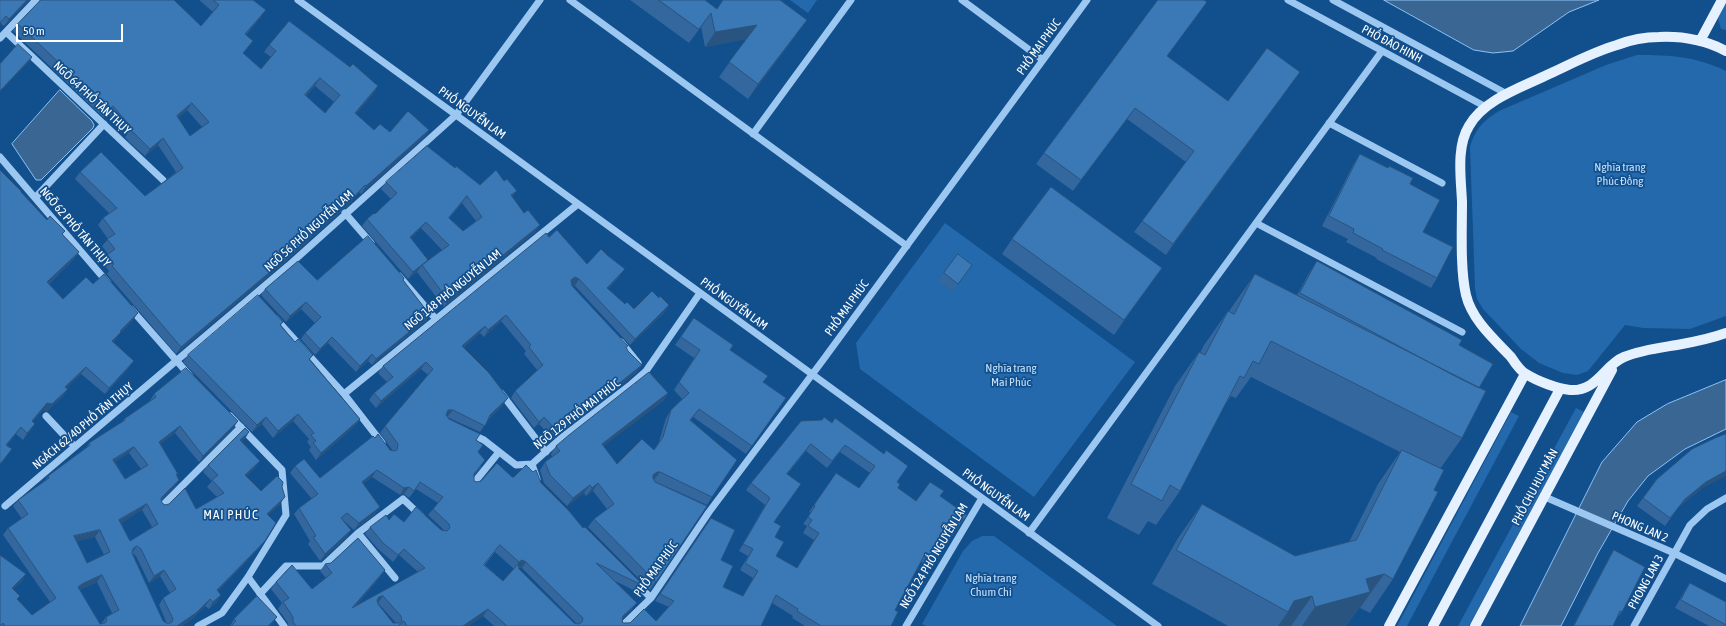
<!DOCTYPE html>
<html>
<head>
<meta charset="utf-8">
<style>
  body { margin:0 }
  #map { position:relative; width:1726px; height:626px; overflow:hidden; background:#124f8d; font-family:"Asap Condensed",sans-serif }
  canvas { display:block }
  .scale { position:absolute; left:16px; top:24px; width:107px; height:18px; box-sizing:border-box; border:2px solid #fff; border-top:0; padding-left:5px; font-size:12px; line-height:14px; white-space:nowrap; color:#fff; -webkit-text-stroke:3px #124f8d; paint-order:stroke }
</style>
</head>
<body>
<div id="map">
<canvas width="1726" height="626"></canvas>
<div class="scale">50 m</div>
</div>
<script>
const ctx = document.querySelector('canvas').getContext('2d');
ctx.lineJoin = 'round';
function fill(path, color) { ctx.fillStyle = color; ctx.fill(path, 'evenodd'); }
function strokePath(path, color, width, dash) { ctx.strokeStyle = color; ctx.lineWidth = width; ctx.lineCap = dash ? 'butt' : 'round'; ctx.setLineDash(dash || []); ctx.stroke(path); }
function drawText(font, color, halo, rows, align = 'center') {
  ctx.font = font + ' "Asap Condensed",sans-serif'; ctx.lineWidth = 3.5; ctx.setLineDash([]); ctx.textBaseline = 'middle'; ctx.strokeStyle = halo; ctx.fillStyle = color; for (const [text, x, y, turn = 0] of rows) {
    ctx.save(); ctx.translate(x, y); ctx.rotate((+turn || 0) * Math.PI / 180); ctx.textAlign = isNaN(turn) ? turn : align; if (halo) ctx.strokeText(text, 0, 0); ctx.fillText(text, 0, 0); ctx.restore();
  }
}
const green = new Path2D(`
  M790,0H817L808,13Z
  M1726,3V30L1721,29L1718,18Z
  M1637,55C1670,55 1695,56 1726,71V316L1690,329L1643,328L1625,325L1588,371L1577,375L1563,373L1539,363L1521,349L1483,309L1477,299L1475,288L1470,147C1476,128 1482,122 1499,111L1606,65Z
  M945,223L1135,362L1034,497L860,369L856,343Z
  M1576,408L1584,412L1469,626H1458Z
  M1511,412L1519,416L1407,626H1397Z
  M982,536H994L1117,626H926L922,624L963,551L972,541Z`);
const water = new Path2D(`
  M1384,0H1599L1569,12L1513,51L1493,53L1474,50Z
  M60,90L92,121L94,125L93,128L41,180H36L12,144Z
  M1726,380V429L1685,449L1648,476L1628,501L1598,553L1561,626H1520L1602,462L1637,422L1667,404Z`);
const minor = new Path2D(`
  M298,0L1158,626
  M570,0L907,246
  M962,0L1043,60
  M1288,0L1486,107
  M1333,0L1507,94
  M6,32L163,180
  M0,38L36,0
  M1329,123L1442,183
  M753,134L851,0
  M0,157L108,283
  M35,198L104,124
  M345,213L371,243
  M1256,223L1462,332
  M399,276L435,318
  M131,309L190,376
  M276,319L344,394L382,443
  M621,342L638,363
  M501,393L546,452
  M344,394L578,204
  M46,416L75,447
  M471,434L484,440L516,465L532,464
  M537,479L532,464L560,439L629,386L646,371L700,293
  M473,484L499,452
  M1545,497L1674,553L1726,579
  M5,506L288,266L456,115L540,0
  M161,507L241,427
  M358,533L395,578
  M1029,533L1382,51
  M248,577L284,626
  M636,583L651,598
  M260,594L286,566H323L358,533L403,499L421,516
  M198,626L222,613L248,577L286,515L282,470L230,416
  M622,626L651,598L709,512L823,360L1087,0
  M906,626L982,498
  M1634,626L1690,525L1707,509L1726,498`);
const major = new Path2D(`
  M1700,41L1722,0
  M1726,51C1705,40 1682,36 1659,37C1644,37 1630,40 1617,45C1593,52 1571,64 1549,74C1523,87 1484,99 1469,126C1456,147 1461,178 1462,202C1462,229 1460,269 1466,295C1472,320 1494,339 1511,357C1515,363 1520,371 1526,374C1537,381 1558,389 1570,390C1597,392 1604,365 1624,357C1641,350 1659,348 1677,345C1694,342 1710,339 1726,333
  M1389,626L1525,374
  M1433,626L1560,389
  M1475,626L1612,370`);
const wall = new Path2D(`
  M0,0H29L4,26L1,24Z
  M41,0H174L201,26L213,12L199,0H253L261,17L246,35L248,48L243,53L261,69L271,57L264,52L269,45L350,67L378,86L373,94L356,114L374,130L390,132L429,130L424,137L361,194L359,192L347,207L343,209L340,212L285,262L176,354L107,274L109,271L102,262L108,254L102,246L108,239L98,225L103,218L109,213L75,179L80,172L145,196L176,172L158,145L145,156L129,142L125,137L127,135L108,113L104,118L13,31L18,24ZM315,86L334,102L325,113L306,96ZM187,110L202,127L190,136L178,118Z
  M630,0H705L717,9L797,34L748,99L719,77L746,39L705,47L701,27L689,43Z
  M1199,13L1167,56L1228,101L1292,83L1166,255L1134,232L1186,162L1127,119L1073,191L1036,164L1044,153Z
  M1360,154L1410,184L1423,232L1437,278L1431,288L1376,259L1377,258L1346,242L1348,239L1322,226L1354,163Z
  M455,168L480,185L512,197L524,213L540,225L535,232L444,307L417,272L408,279L362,226L367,219L375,214L391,199L381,189L386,182ZM462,203L476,221L463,231L449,218ZM421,228L442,250L428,260L411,238Z
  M0,170L47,220L65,231L62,235L79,252L74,259L49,284L63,299L93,284L133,320L121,332L116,339L113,342L129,368L105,394L81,374L66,388L63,396L47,411L43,410L32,422L30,431L23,440L16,434L7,445V456L0,465Z
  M549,237L587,264L620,276L608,289L625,304L634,309L659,298L669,305L665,312L630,345L575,286L572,285L626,348L637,372L553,439L539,424L534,428L511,398L515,391L538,371L524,354L526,351L501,321L484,337L480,333L464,347L503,405L488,420L480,432L447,417L449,419L476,440L478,452L481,467L474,475V481L477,482L512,477L541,483L583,528L644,586L639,593L615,581L632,609L622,619V620L623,623L656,621L669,607L655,601L711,518L721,560L723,587L743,596L753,578L740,570L748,556L739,551L765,505L746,490L751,483L822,420L897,482L898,488L916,501L940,496L967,515L950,539L945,536L927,565L921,562L895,610L891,626H805L792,618L793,616L772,603L761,626H494L483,616L468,626H288V623L278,609L282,603L271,589L276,582L312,589L326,578L320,571L325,564L380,577L355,607L418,572L399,555L393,562L378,549L365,534L370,527L389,520L404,522L444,530L428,515L438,503L416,489L409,498L404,494L400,495L372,477L363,484L375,514L354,530L343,520L347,537L320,561L308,544L310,541L294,514L299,508L312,499L290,473L295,466L320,478L375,438L390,450L393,451L380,433L385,426L428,375L421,369L376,408L369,400L374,393L387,382L378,373L383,366ZM806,451L827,468L840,452L870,473L859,488L836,473L809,512L811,513L803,524L807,526L803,533L814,540L797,568L776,556L774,522L787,474ZM495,552L514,569L503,581L485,565ZM519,568H522L577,624L574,623L519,569ZM378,603L396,623H393L378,604Z
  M1012,239L1162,268L1114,335L1002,254Z
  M958,254L972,265L953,291L938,281Z
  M1317,261L1459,345L1479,388L1462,438L1440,469L1434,490L1393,579L1370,613L1360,608H1359L1346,626H1228L1152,584L1178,538L1202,504L1295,556L1349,542L1378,484L1400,452L1251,377L1236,398L1231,396L1223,408L1180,491L1156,525L1148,521L1139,535L1107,518L1175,386L1199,352L1200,353L1204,345L1228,311H1229L1255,274L1297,295L1309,273Z
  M404,278L403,280L430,315L426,321L372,365L368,361L356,372L328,343L315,355L301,339L305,333L315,323L301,309L286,322L261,295L265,289L317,280Z
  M694,318L730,350L763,382L786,398L746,454L693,417L691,420L712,497L707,505L655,481L707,506L650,590L588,527L594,519L607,509L593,491L586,496L584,493L567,506L544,483L540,470L545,462L552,457L551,454L556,446L668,393L663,401L603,446L617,464L654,450L658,445L666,418L671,410L682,399L674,390L694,358L675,345Z
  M283,322L281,325L295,342L313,355L310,359L360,419L355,426L316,460L309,450L311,447L307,442L309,439L293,421L273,438L262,424L252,432L183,362L188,355Z
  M154,394L238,421L233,428L199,462L175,433L160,444L178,474L177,475L179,480L175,486L161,500L162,503L165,505L196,509L217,497L207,487L212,481L203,472L208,465L245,439L241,442L255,468L246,476L261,491L280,504L268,515L265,541L260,547L218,591L217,602L209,609L205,606L191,620L182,626H0V555L26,574L22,581L13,589L17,599L32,615L50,602L3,535L8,528L22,519L13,506L18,500L43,483L48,476L86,448L89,443L122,422L124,419L149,402ZM129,453L141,469L125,479L115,462ZM142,510L152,527L130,541L121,523ZM95,537L104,555L87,563L76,541ZM132,553L136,556L149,583L160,576L170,593L163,598L159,605L167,624L163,621ZM97,582L112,613L106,617L101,624H100L79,590Z
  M1657,479L1701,489L1679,507L1665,526L1637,506Z
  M1614,550L1622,612L1616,619L1613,626H1573L1609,558Z
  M1690,583L1726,602V626H1709L1675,608L1685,590Z
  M277,617L270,626H230L234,619Z`);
const shadedWall = new Path2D(`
  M27,0H29L4,26L9,19Z
  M266,10L261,17L240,41L245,34Z
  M711,13L701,27L689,43L699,29Z
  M807,20L797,34L748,99L758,84Z
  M757,25L747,39L705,47L715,32Z
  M253,41L248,48L238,60L243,53Z
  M32,57L30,61L0,92V91Z
  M1300,72L1292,83L1166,255L1173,244Z
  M320,78L315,86L300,102L305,95Z
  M378,86L373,94L350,121L355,113Z
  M192,103L187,110L172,124L177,116Z
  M113,106L108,113L104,118L109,110Z
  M1135,108L1127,119L1073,191L1081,180Z
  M429,130L424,137L361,194L366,186Z
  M163,138L158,145L145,156L150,149Z
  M365,185L359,192L347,207L343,209L340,212L285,262L176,354L181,347L347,202Z
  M517,191L512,198L511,195Z
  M467,196L462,203L444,225L449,218Z
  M426,222L421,228L406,243L410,237Z
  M540,225L535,232L444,307L448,300Z
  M79,252L74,259L43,289L47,282Z
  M422,265L417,272L408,279L413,272Z
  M1162,268L1152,282L1114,335L1124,320Z
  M625,269L620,276L602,295L607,288Z
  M575,277L579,279L575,286L570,284L571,280Z
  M306,302L301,309L286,322L290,316Z
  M669,305L665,312L630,345L635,339Z
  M138,313L133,320L115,337L120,331Z
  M430,315L426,321L372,365L376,359Z
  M506,315L501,321L484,337L488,330Z
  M485,326L480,333L457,353L462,346Z
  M121,332L116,339L107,348L112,341Z
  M332,337L328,343L315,355L320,349Z
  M372,354L368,361L356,372L360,366Z
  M134,361L129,368L105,394L109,388Z
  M426,362L421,369L376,408L381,401Z
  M642,365L637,372L553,439L558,432Z
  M86,367L81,374L61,394L65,387Z
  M68,389L63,396L47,411L43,410L27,428L32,421L47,403Z
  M668,393L663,401L596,452L602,444Z
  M508,398L503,405L486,422L490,415Z
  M448,410H453L448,416L443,417Z
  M298,414L293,421L273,438L278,431Z
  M266,417L262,424L252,432L257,425Z
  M544,417L539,424L534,428L539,422Z
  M360,419L355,426L316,460L321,453Z
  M238,421L233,428L199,462L203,456Z
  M35,424L30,431L23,440L27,433Z
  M180,426L175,433L154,449L159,442Z
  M21,427L16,434L1,451Z
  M249,432L245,439L235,447L240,440Z
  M811,444L806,451L782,481L787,474Z
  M134,447L129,453L109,466L113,460Z
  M12,449L7,456L0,465V464Z
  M260,461L255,468L241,482L245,475Z
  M377,470L372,477L357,488L362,482Z
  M1726,471V476L1701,489L1679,507L1665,526L1685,499L1706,482Z
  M657,472H660L654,480H651L653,475Z
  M179,480L175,486L157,503L162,497Z
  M598,483L593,491L586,496L592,488Z
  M590,485L584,493L567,506L573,498Z
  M409,487L404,494L400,495L404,488Z
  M285,497L280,504L263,520L267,514Z
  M147,504L142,510L115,527L119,520Z
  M380,507L375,514L354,530L359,523Z
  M100,530L95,537L69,543L74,536Z
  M351,530L347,537L320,561L325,554Z
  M265,541L260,547L212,597L217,590Z
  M137,546L132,553L133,549Z
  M404,549L399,555L393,562L398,555Z
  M522,560L526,562L522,568L517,567L514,569L519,562Z
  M164,570L160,576L149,583L154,576Z
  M385,570L380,577L348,615L352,608Z
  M26,574L22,581L7,595L12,588Z
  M1384,574L1360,608H1359L1346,626H1302L1315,607L1366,579Z
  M102,575L97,582L77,591L78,587L82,584Z
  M221,595L217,602L209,609L213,602Z
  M383,596L378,603L374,604L379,597Z
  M1312,596L1291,626H1278L1288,612L1294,601Z
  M210,599L205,606L191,620L182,626H177Z
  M637,603L632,609L618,623L623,616Z
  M488,609L483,616L468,626H463Z
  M277,617L270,626H268Z`);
const building = new Path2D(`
  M0,0H27L9,19L6,16L0,23Z
  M41,0H174L201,26L219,5L213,0H253L266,10L245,34L253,41L243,53L261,69L276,51L269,45L289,21L350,67L353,64L378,86L355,113L374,130L380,124L390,132L408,111L429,130L366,186L365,185L352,199L347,202L345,205L290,255L181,347L112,266L114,264L107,255L115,249L107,239L115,234L103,218L117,208L80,172L101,152L145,196L183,168L163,138L150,149L135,134L130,130L132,128L113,106L109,110L18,24ZM320,78L340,95L325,113L305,95ZM192,103L209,122L190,136L177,116Z
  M659,0H705L717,9L723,0H780L807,20L758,84L729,62L757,25L715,32L711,13L699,29Z
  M1158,0H1204L1207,2L1167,56L1228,101L1267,48L1300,72L1173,244L1142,221L1194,151L1135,108L1081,180L1044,153Z
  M18,44L32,57L0,91V64Z
  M427,146L455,168L456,166L480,185L496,170L504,181L507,179L517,191L511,195L524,213L528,210L540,225L448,300L422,265L449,245L426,222L410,237L428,260L413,272L367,219L374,213L375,214L397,193L386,182ZM467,196L482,217L463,231L449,218Z
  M1360,154L1388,168L1389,166L1413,178L1410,184L1440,200L1423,232L1453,247L1437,278L1382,250L1383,249L1353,233L1354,229L1329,216Z
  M0,170L21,191V192L47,220L50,216L65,231L62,234L79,252L47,282L63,299L86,277L93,284L104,274L138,313L120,331L121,332L112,341L134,361L109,388L86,367L65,387L68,389L52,404L47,403L32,421L35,424L27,433L21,427L6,445L12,449L0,464Z
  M1051,187L1162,268L1124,320L1012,239Z
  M557,230L587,264L601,249L607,255L625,269L607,288L625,304L627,302L634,309L652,291L659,298L660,296L669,305L635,339L579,279L575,277L571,280L572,286L628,346L626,347L628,351L642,365L558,432L544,417L539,422L515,391L543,365L529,347L531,345L506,315L488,330L485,326L462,346L489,373L508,398L490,415L485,426L453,410H448L446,415L449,419L480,434L476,440L483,445L478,452L485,460L474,474V481L477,482L481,481L497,463L512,477H514L526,465L533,472L536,470L541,483L569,511L583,528L585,527L644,586L596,563L637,603L623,616L622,620L623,623H630L644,609L656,621L674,601L660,594L711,518L735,530L721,560L733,566L723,587L743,596L758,571L745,563L753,549L743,544L770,498L751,483L801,421L822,420L824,417L832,423L835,418L884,454L886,450L908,466L897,482L900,484L898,488L916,501L930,482L944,491L940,496L967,515L954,532L949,529L931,558L925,554L895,610L898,612L891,626H821L797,611L798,609L776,595L761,626H505L506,625L488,609L463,626H407L404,621L398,626H296L293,622V617L283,602L289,598L276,582L292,565L312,589L332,573L325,564L331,563L358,538L385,570L352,608L425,568L404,549L398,555L383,543L370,527L386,515L389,520L394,514L404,522L416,507L441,530L447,531L450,528L449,524L433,509L443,497L420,482L414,491L409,487L404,488L377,470L362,482L380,507L359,523L347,513L341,518L351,530L325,554L313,537L316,536L299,508L318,494L295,466L304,459L320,478L373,436L375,438L378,434L390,450L394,451L397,450L398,444L385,426L433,369L426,362L381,401L374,393L393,377L383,366L546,233L549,237ZM811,444L832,461L845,445L875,466L859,488L836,473L814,505L815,506L808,517L812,520L808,526L819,533L797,568L776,556L784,542L775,537L781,526L774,522L801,484L787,474ZM500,545L519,562L522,560L526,562L581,616L583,618L582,622L579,624L574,623L519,569L518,564L503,581L484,565ZM383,596L401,616L402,621L400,623H393L378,604L377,600L379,597Z
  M368,236L404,278L403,280L430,315L376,359L372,354L360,366L332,337L320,349L305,333L321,317L306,302L290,316L265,289L298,261L317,280Z
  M958,254L972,265L958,284L944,273Z
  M1317,261L1462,340L1459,345L1493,364L1479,388L1451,374L1300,293Z
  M1255,274L1486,391L1462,438L1271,341L1259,364L1253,361L1244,378L1240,376L1180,491L1170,485L1162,501L1131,484L1199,352L1205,355L1228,311L1234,314Z
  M258,295L283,322L280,325L295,342L298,339L313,355L309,359L360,419L321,453L313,443L316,441L311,435L314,433L298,414L278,431L266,417L257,425L188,355Z
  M694,318L733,345L730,350L768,376L763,382L786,398L752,446L699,409L690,420L737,460L712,497L660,472H657L653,475V478L655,482L707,506L656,582L594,519L614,504L598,483L592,488L590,485L573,498L550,475L545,462L560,451L556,446L569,435L649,372L668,393L602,444L617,464L642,439L654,450L663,437L671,410L689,393L679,382L700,350L681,337Z
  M186,368L238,421L203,456L180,426L159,442L178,474H176L179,480L162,497L161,499L162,503L165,505L169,504L185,488L196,509L224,493L212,480L218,475L208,465L245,428L249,432L240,440L260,461L245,475L261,491L277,476L283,482L282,487L285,497L267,514L276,523L265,541L217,590L221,595L213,602L210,599L196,613L177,626H5L3,623L0,626V555L26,574L12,588L20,596L17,599L32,615L56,598L8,528L28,514L18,500L49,478L48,476L90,445L89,443L125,420L124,419L156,397L154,394ZM134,447L148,465L125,479L113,460ZM147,504L158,524L130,541L119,520ZM100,530L110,552L87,563L74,536ZM137,546L141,549L154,576L164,570L176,589L163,598L173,619L172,622L168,624L163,621L132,553L133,549ZM102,575L119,610L106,617L107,620L105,623L100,624L78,587L82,584Z
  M1726,434V471L1706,482L1685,499L1670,518L1643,498L1657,479L1692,449L1715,438Z
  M1402,450L1444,470L1434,490L1438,492L1393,579L1384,574L1366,579L1370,592L1315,607L1312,596L1294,601L1288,612L1176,550L1202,504L1295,556L1356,540Z
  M1614,550L1645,567L1622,612L1620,611L1613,626H1574Z
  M1690,583L1726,602V625L1681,600Z
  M257,596L277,617L268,626H231L236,621L234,619Z`);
const streetNames = [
  ["PHỐ ĐÀO HINH",1392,44,28],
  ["PHỐ MAI PHÚC",1039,47,-54],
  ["NGÕ 64 PHỐ TÂN THỤY",92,98,43],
  ["PHỐ NGUYỄN LAM",472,113,36],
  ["NGÕ 62 PHỐ TÂN THỤY",75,227,49],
  ["NGÕ 56 PHỐ NGUYỄN LAM",309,231,-42],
  ["NGÕ 148 PHỐ NGUYỄN LAM",453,290,-39],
  ["PHỐ NGUYỄN LAM",734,304,36],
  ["PHỐ MAI PHÚC",847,308,-54],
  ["NGÕ 129 PHỐ MAI PHÚC",577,414,-38],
  ["NGÁCH 62/40 PHỐ TÂN THỤY",83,426,-40],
  ["PHỐ CHU HUY MÂN",1535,487,-62],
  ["PHỐ NGUYỄN LAM",996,495,36],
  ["PHONG LAN 2",1640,527,23],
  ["NGÕ 124 PHỐ NGUYỄN LAM",934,556,-59],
  ["PHỐ MAI PHÚC",656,569,-54],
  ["PHONG LAN 3",1646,582,-61]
];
const parkNames = [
  ["Nghĩa trang",1620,167],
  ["Phúc Đồng",1620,181],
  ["Nghĩa trang",1011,368],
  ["Mai Phúc",1011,382],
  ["Nghĩa trang",991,578],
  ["Chum Chi",991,592]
];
const neighbourhoodNames = [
  ["MAI PHÚC",231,515]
];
fill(green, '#2469ac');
fill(water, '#3a6694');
strokePath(water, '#8cc3f5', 1);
strokePath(minor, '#9bc7f1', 7);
strokePath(major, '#e5f1ff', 10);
fill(wall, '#33679d');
fill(shadedWall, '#29547f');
fill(building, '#3b78b6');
strokePath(building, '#29547f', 1);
drawText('12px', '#fff', '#124f8d', streetNames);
drawText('12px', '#c2e0fc', '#124f8d', parkNames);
ctx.letterSpacing = '1px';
drawText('13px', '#fff', '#124f8d', neighbourhoodNames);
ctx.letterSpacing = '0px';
</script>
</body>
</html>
